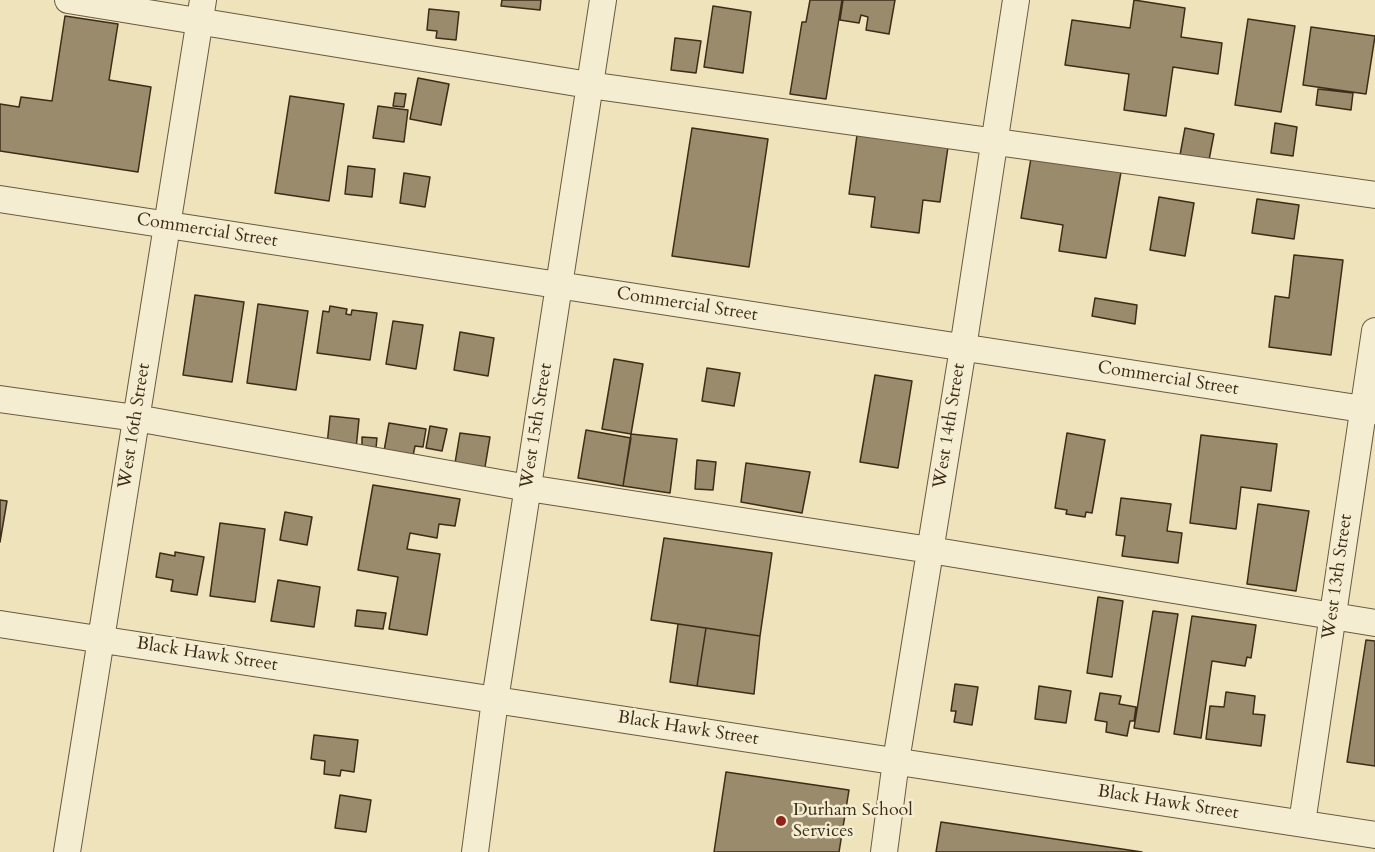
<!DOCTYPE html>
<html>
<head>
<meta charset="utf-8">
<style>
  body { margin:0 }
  canvas { display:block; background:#eee3ba }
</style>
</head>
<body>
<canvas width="1375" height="852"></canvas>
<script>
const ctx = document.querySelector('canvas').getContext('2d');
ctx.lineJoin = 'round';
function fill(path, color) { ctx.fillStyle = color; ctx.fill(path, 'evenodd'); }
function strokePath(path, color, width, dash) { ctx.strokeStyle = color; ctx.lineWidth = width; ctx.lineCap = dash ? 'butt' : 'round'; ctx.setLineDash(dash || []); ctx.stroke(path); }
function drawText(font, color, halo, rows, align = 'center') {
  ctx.font = font + ' Cardo,serif'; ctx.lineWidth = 5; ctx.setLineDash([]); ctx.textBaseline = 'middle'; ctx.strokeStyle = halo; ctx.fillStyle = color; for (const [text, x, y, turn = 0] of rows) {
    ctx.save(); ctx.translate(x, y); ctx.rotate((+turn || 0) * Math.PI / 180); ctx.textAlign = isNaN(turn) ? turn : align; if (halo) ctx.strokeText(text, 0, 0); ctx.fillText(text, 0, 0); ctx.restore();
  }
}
const building = new Path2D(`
  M502,0H541L540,10L501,6Z
  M810,0H842L826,99L790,94L802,22H806Z
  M843,0H895L889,34L866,30L868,17L861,15L859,23L840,20Z
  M1134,0L1185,8L1181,37L1222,43L1218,74L1173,67L1166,116L1124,110L1129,74L1065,65L1072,20L1130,28Z
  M713,6L751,12L743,73L704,67Z
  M429,9L459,12L456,40L436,38L437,31L427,30Z
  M65,16L118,24L109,80L151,87L138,172L0,151V104L19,107L21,97L52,101Z
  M1248,19L1295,26L1281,112L1235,105Z
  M1311,27L1375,36L1366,94L1303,85Z
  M675,38L701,41L696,73L671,70Z
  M418,78L449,84L441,125L410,119Z
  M1318,89L1353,93L1351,110L1316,105Z
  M395,93L406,94L404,107L393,106Z
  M290,96L344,104L329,201L275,193Z
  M378,106L408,110L404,142L373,138Z
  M1275,123L1297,127L1293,156L1271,153Z
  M692,128L768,139L749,267L672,256Z
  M1185,128L1214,134L1209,160L1180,155Z
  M857,135L948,147L940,202L923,200L919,233L871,227L875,197L849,194Z
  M1031,158L1121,172L1106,258L1059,251L1063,225L1021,218Z
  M348,166L375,169L372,197L345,194Z
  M404,173L430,177L425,207L400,203Z
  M1159,197L1194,203L1185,256L1150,250Z
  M1257,199L1299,205L1294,239L1252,233Z
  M1294,255L1343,260L1331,355L1269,347L1275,296L1289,298Z
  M195,295L244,302L232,382L183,375Z
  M1095,298L1137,305L1135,324L1092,316Z
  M258,304L308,311L296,390L247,383Z
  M330,306L347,309L346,314L351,315L352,310L377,313L370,360L317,353L323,311L329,312Z
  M393,321L423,325L416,369L386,364Z
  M460,332L494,338L488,376L454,370Z
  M614,359L643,364L631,434L602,429Z
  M707,368L740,373L734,406L702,401Z
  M875,375L912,381L898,468L860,462Z
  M330,416L359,419L356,449L327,445Z
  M389,423L426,429L423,447L415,446L413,456L384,451Z
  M430,426L447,429L442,451L426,448Z
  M586,430L631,438L623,486L578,478Z
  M460,433L490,437L485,467L455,463Z
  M1067,433L1105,440L1092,513L1086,512L1085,517L1066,514L1067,510L1055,508Z
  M631,434L677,439L670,493L623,486Z
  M1201,435L1277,444L1271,491L1241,487L1236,529L1190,523Z
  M362,437L377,438L376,448L362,447Z
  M697,460L716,462L713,490L695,489Z
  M746,463L810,472L802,513L741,502Z
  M373,485L460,499L455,526L439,524L437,538L410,533L407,549L440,554L427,635L389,629L398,577L358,570Z
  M1121,498L1171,504L1167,531L1182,533L1178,563L1122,556L1125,536L1116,535Z
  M0,500L7,501L0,542Z
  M1258,504L1309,511L1296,591L1247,584Z
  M285,512L312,517L307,545L280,540Z
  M220,523L265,529L255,602L210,596Z
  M664,538L772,553L760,636L651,620Z
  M175,552L204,557L197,595L171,591L173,580L156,577L160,553L175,556Z
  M278,580L320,587L314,627L271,621Z
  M1098,597L1123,601L1112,677L1087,673Z
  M357,610L386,613L383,629L355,626Z
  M1153,611L1178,614L1159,732L1134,728Z
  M1192,616L1256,625L1251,658L1247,657L1245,666L1212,661L1201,738L1174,734Z
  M678,624L706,628L697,686L670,682Z
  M706,628L760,636L754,694L697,686Z
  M1366,640L1375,641V766L1347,762Z
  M955,684L978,687L972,725L954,722L956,711H951Z
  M1039,686L1071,691L1066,723L1035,719Z
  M1226,692L1255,696L1253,714L1265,715L1261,746L1206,739L1210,706L1224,707Z
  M1100,693L1121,696L1119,704L1136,707L1134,721H1130L1127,736L1106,732L1107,722L1095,720Z
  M314,735L358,740L354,772L341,770L340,776L324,774L325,761L311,759Z
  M726,772L849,790L839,852H714Z
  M340,795L371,800L366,832L335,828Z
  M941,822L1142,852H936Z`);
const minor = new Path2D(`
  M68,0L589,85L1375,195
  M0,199L1375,411
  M0,399L136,418L528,488L930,550L1375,623
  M0,624L1375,835
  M1302,823L1375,331
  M67,852L203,0
  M475,852L495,700L603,0
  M884,852L896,761L963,348L1016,0`);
const markers = [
  [781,821,6,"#8f2418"]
];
const streetNames = [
  ["Commercial Street",207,231,9],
  ["Commercial Street",687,305,9],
  ["Commercial Street",1168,379,9],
  ["West 16th Street",135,426,-81],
  ["West 15th Street",537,426,-81],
  ["West 14th Street",950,426,-81],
  ["West 13th Street",1338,577,-82],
  ["Black Hawk Street",207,655,9],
  ["Black Hawk Street",688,729,9],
  ["Black Hawk Street",1168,803,9]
];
const poiNames = [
  ["Durham School",793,811],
  ["Services",793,832]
];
fill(building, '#998b6c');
strokePath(building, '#3d2c17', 1.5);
strokePath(minor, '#695a40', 28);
strokePath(minor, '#f4edd2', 26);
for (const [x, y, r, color] of markers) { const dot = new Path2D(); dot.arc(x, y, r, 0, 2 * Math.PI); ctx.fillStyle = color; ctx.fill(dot); strokePath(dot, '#f4edd2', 2); }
drawText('18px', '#3d2c17', '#f4edd2', streetNames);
drawText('18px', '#3d2c17', '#f4edd2', poiNames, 'left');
</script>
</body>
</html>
